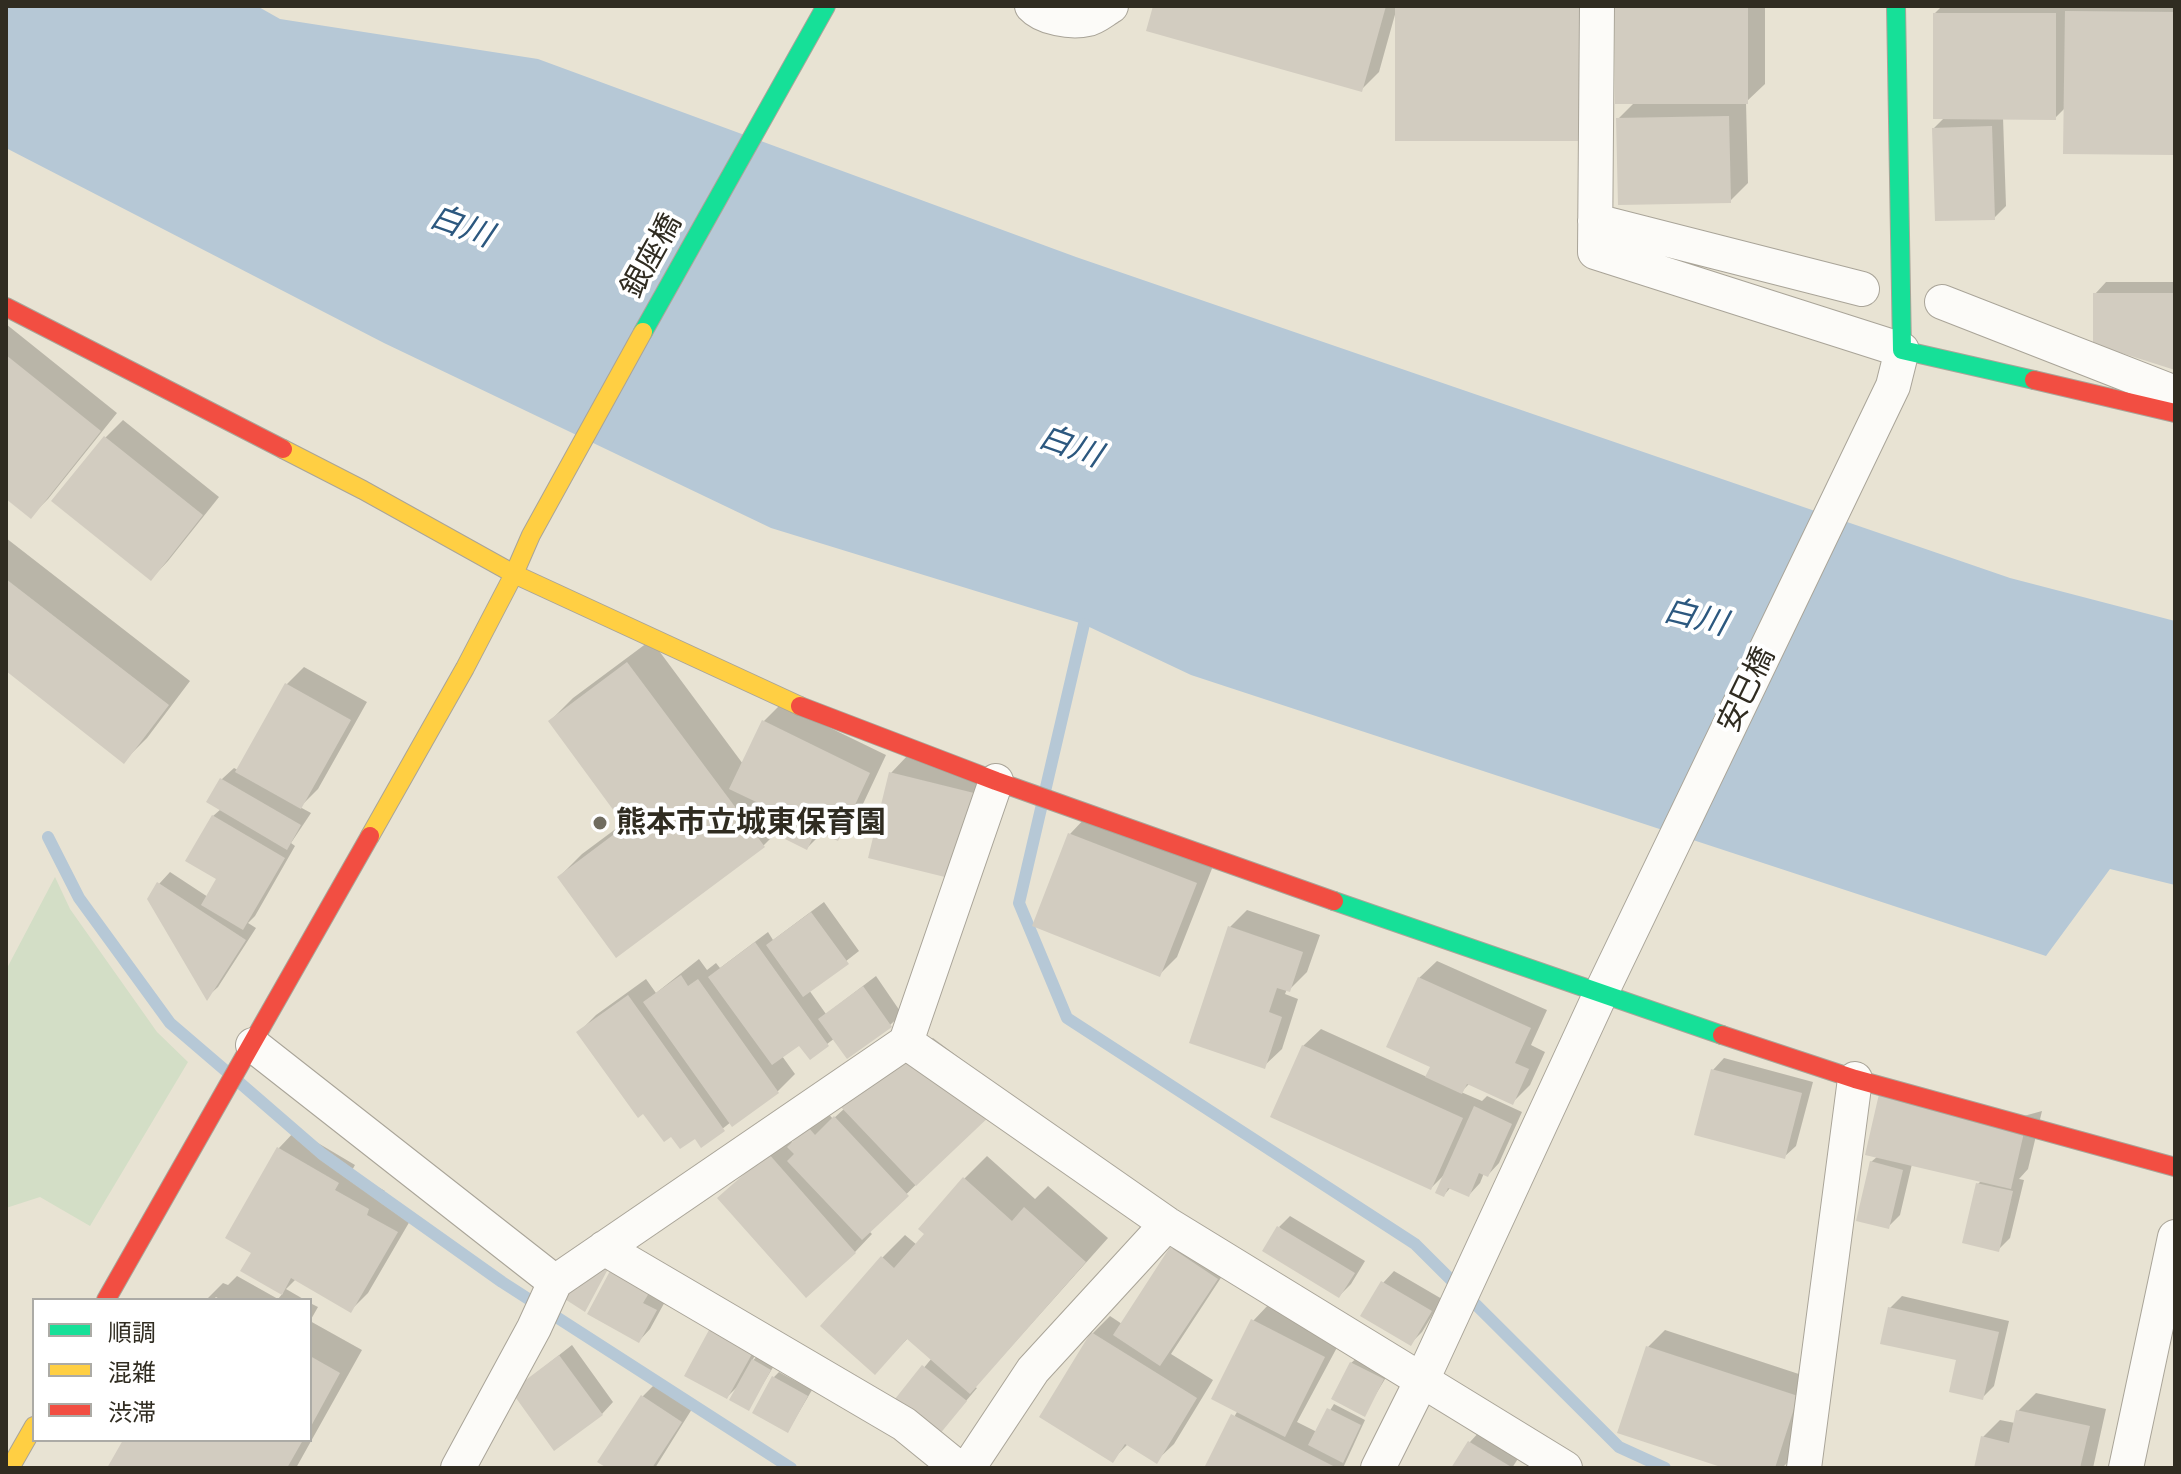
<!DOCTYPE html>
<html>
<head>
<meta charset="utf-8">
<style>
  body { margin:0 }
  #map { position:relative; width:2181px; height:1474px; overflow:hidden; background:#e8e3d3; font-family:Figtree,"Noto Sans JP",sans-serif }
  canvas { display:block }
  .frame { position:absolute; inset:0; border:8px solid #302c21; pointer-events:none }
  .legend { position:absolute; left:32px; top:1298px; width:280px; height:144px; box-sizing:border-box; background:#fff; border:2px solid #acaba6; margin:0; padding:10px 14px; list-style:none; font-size:24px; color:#302c21 }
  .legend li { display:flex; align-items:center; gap:16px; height:40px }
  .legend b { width:40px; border:2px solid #acaba6 }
</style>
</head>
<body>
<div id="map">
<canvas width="2181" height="1474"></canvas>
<div class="frame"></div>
<ul class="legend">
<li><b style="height:10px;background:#16e098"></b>順調</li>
<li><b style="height:10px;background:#ffcf43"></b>混雑</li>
<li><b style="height:10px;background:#f24e42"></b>渋滞</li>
</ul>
</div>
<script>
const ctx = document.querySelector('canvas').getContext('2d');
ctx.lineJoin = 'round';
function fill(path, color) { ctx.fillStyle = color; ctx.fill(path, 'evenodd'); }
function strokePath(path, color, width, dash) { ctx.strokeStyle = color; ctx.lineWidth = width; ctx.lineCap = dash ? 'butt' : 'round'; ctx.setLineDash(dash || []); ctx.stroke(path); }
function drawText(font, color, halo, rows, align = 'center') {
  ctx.font = font + ' Figtree,"Noto Sans JP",sans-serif'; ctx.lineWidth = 8; ctx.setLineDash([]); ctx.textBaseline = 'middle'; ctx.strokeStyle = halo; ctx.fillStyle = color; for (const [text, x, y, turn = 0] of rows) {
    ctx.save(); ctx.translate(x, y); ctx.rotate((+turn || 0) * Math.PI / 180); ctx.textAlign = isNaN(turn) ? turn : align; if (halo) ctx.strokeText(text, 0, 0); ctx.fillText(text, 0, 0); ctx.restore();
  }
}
const green = new Path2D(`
  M55,877L70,909L157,1032L188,1062L90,1226L40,1197L6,1208V970Z`);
const water = new Path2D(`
  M6,6H257L280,19L538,59L1076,257L2010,578L2175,621V885L2110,869L2046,956L1191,675L1083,624L771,528L384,343L6,148Z`);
const shadow = new Path2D(`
  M1155,6H1607L1396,11L1379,72L1361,90Z
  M1617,6H1765V84L1746,102L1748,183L1730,201L1619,118L1635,102Z
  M1942,6H2175V153L2066,107L2055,118L2003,117L2006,206L1994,218L1934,128L1945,117L1935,13Z
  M2106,282H2175V368L2095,294Z
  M6,324L117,413L48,499L31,516L6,497Z
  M123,420L219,497L168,561L151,579L105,438Z
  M6,538L190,681L147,738L124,761L6,669Z
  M651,640L743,764L764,721L781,704L886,755L855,821L837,839L823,832L807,848L794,818L778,810L787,822L764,845L617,955L559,877L582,854L625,822L550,721L573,698Z
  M304,667L367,702L318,789L300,807L311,813L291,843L295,846L255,916L248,923L256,928L218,987L207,997L159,884L170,872L208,897L219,879L213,816L221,809L222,779L234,768L238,770L287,684Z
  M908,755L990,776L970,859L891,773Z
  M1087,816L1213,866L1177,957L1160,974L1070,834Z
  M824,902L859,951L809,990L826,1014L876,976L902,1014L890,1025L835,1038L810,1057L800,1043L782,1056L795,1074L778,1091L733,1124L731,1122L702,1145L579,1032L596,1015L646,979L656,993L699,959L707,970L716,963L720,968L768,932L773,940Z
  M1247,910L1320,935L1307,972L1289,990L1287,989L1285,994L1298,999L1282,1049L1264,1066L1230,927Z
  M1437,961L1547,1010L1531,1045L1545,1052L1530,1085L1513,1102L1470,1083L1461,1092L1482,1101L1487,1096L1522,1112L1499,1163L1488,1175L1484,1173L1480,1183L1469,1195L1451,1187L1444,1195L1446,1173L1431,1188L1303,1046L1321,1029L1427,1077L1433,1066L1419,978Z
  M933,1038L1008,1094L869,1231L872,1234L855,1252L806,1295L720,1198L787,1137L793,1144L826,1111L833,1119L845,1108L859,1088Z
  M1724,1058L1813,1082L1796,1146L1784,1157L1713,1070Z
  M2042,1111L2028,1169L2019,1179L2024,1180L2010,1238L1999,1249L1978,1184L1982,1180L1912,1164L1900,1215L1889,1226L1871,1162L1878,1156Z
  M296,1130L355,1165L351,1172L385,1191L384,1197L414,1214L368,1293L351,1310L296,1279L286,1289L305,1300H221L216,1297L213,1300H206L223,1283L228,1285L237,1276L278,1299L283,1293L243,1270L253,1252L228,1238L279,1148Z
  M987,1156L1035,1199L1048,1186L1108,1238L975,1387L977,1388L939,1433L898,1399L932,1358L909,1337L875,1373L882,1258L905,1235L917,1245L964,1179Z
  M1290,1216L1365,1261L1351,1284L1339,1296L1279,1227Z
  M1183,1237L1228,1267L1171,1354L1213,1380L1174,1444L1156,1461L1128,1444L1112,1460L1093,1333L1110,1316L1122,1324L1172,1249Z
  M1394,1271L1442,1299L1422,1332L1411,1343L1383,1283Z
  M659,1280L667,1298L650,1329L639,1341L590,1314Z
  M1902,1296L2009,1321L1994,1386L1982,1398L1959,1359L1890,1308Z
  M310,1303L318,1307L310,1321Z
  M1270,1303L1341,1340L1297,1422L1317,1432L1334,1404L1365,1420L1343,1468H1206L1238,1410L1253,1321Z
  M722,1320L762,1342L752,1361L759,1355L775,1364L748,1409L739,1385L727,1397L710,1332Z
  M310,1321L362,1350L296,1468H110L125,1440H310Z
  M1665,1330L1814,1379L1787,1463L1782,1468H1730L1648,1347Z
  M572,1345L613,1402L602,1414L513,1391Z
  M1357,1358L1388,1374L1364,1414L1351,1363Z
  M779,1372L812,1390L788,1431L774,1377Z
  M654,1385L692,1409L655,1468H610L643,1396Z
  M2036,1393L2106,1409L2093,1468H1976L1983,1437L2000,1420L2015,1423L2018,1411Z
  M1481,1430L1521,1454L1512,1468H1454L1470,1442Z`);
const stream = new Path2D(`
  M1084,624L1019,903L1067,1018L1415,1244L1619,1447L1665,1468
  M48,837L79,898L170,1023L226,1071
  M240,1083L322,1154L502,1282L791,1468`);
const building = new Path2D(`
  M1153,6H1386L1362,92L1146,31Z
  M1395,6H1585V141H1395Z
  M1615,6H1748V104H1615Z
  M2065,11L2175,12V155L2063,154Z
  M1933,13H2056V120L1933,119Z
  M1729,116L1731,203L1618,205L1616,118Z
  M1992,126L1995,220L1935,221L1932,128Z
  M2093,293H2175V370L2093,344Z
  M6,355L101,431L31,519L6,499Z
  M104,436L203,515L151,581L51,501Z
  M6,579L169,705L124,764L6,671Z
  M627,662L765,847L616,958L557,877L625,826L548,721Z
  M285,683L351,720L301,809L235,772Z
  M762,720L870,773L838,841L816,831L807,850L783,838L792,819L729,789Z
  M889,772L974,793L953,879L868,858Z
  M220,778L301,825L287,850L206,802Z
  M212,815L285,858L243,930L201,905L216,879L185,861Z
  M1068,833L1197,883L1160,977L1032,926Z
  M157,882L246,940L207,1001L147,899Z
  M811,912L849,964L803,997L766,945Z
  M1228,926L1303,952L1290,992L1277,988L1269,1012L1282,1017L1265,1069L1189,1043Z
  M755,942L829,1046L810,1060L799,1046L772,1065L708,977Z
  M681,975L688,986L698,979L779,1093L732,1127L643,1002Z
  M1418,977L1531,1028L1515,1063L1529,1069L1513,1105L1467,1084L1462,1094L1425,1077L1430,1067L1386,1047Z
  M863,986L892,1027L847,1059L818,1019Z
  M628,995L725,1131L701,1148L695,1139L680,1149L671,1137L664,1142L643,1114L638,1118L576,1032Z
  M1302,1045L1463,1118L1431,1190L1270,1117Z
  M914,1054L993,1113L916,1186L839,1105Z
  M1711,1069L1802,1093L1785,1159L1694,1135Z
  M1879,1094L2025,1128L2011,1189L1865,1155Z
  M1474,1106L1512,1124L1488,1177L1479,1173L1469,1197L1448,1188L1444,1197L1435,1193Z
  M834,1116L909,1196L862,1240L787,1161L794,1154L787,1147L808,1127L815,1135Z
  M277,1147L339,1183L335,1190L369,1209L367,1215L398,1232L351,1313L291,1278L282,1295L240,1271L251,1253L225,1238Z
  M768,1153L856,1253L806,1298L717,1198Z
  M1870,1161L1903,1170L1889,1229L1856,1221Z
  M963,1177L1012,1221L1024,1207L1086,1262L970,1394L907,1339L875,1375L820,1326L881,1256L894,1268L924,1234L918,1229Z
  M1976,1183L2013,1191L1999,1252L1962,1243Z
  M1277,1226L1355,1273L1339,1298L1262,1251Z
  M1170,1247L1218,1279L1160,1366L1113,1335Z
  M591,1261L608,1269L585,1312L557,1294Z
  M610,1271L649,1293L643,1303L657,1310L639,1343L587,1314Z
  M1381,1281L1432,1311L1411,1346L1360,1316Z
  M1888,1307L1999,1332L1983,1400L1949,1392L1956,1360L1880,1344Z
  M1251,1319L1325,1357L1285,1437L1211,1399Z
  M709,1330L752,1354L727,1399L684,1376Z
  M1091,1332L1197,1398L1157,1464L1125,1444L1113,1463L1039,1417Z
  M1646,1346L1798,1396L1775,1468H1724L1617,1433Z
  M559,1355L603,1415L554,1451L511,1391Z
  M310,1356L340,1373L310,1428Z
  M752,1359L771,1370L749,1411L729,1400Z
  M1350,1362L1384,1379L1365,1417L1331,1399Z
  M922,1365L967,1401L939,1435L895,1399Z
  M772,1376L808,1396L788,1433L752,1413Z
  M641,1395L682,1422L652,1468H607L597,1462Z
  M1327,1408L1361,1425L1343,1463L1308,1445Z
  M2016,1410L2090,1426L2080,1468H1974L1981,1436L2009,1443Z
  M1231,1414L1337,1468H1204Z
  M123,1440H303L287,1468H107Z
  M1468,1441L1513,1468H1451Z`);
const street = new Path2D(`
  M1032,6C1043,18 1071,23 1088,19C1095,18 1104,10 1111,6
  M1595,221L1862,289
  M1942,302L2175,393
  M906,1042L1167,1224L1565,1468
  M253,1045L555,1282
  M604,1248L904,1424L958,1468
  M458,1468L534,1328L555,1282L906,1042L996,781
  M968,1468L1033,1370L1167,1224
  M1378,1468L1422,1380L1600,995L1893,386L1902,350L1595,252L1597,6
  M1804,1468L1855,1079
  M2126,1468L2175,1237`);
const fast = new Path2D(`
  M1896,6L1902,350L2034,380
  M643,332L826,6
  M1334,901L1722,1035`);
const slow = new Path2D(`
  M283,449L363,490L514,574L800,706
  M370,836L465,668L514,574L531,535L643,332
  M10,1468L34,1426`);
const jam = new Path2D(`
  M6,307L283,449
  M2034,380L2175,413
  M800,706L996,781L1334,901
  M1722,1035L1855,1079L2175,1167
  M106,1300L370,836`);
const markers = [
  [600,823,8,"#706c5f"]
];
const streetNames = [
  ["銀座橋",652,256,-61],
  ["安巳橋",1747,690,-64]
];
const poiNames = [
  ["熊本市立城東保育園",616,823]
];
const waterNames = [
  ["白川",461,227,20],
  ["白川",1070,447,20],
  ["白川",1695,618,14]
];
fill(green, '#d3dec6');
fill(water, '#b6c8d6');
fill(shadow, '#0003');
strokePath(stream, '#b6c8d6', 12);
fill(building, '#d2ccc0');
strokePath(street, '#a9a498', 36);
strokePath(fast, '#a9a498', 20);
strokePath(slow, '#a9a498', 20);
strokePath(jam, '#a9a498', 20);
strokePath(street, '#fcfbf8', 34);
strokePath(fast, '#16e098', 18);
strokePath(slow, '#ffcf43', 18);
strokePath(jam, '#f24e42', 18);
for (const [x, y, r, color] of markers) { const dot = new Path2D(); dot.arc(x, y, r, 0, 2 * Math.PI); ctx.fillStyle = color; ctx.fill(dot); strokePath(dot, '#fff', 3); }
drawText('30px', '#302c21', '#fff', streetNames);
drawText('bold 30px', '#302c21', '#fff', poiNames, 'left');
drawText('italic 32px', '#2c587f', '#fff', waterNames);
</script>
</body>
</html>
